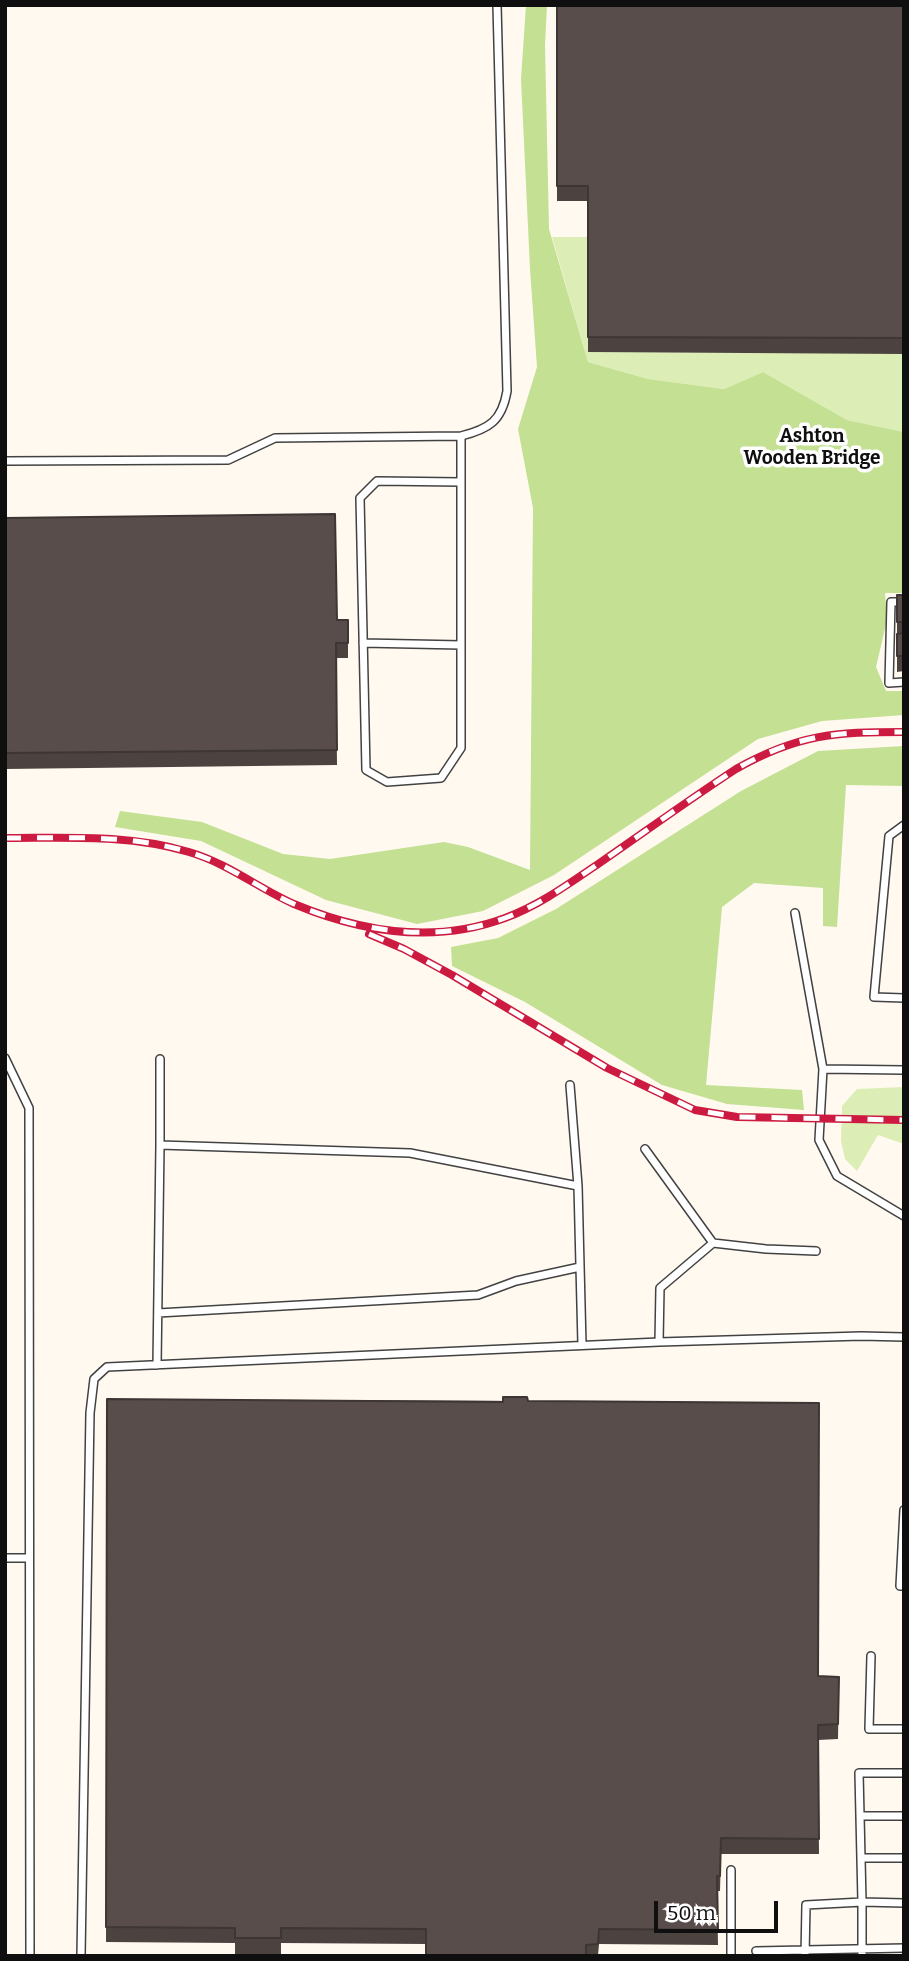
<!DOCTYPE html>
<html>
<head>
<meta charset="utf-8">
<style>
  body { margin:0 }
  #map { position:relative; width:909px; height:1961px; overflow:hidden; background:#fff9f0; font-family:Bitter,serif }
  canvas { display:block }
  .frame { position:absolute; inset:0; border:7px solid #0f0f0f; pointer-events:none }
  .scale { position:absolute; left:654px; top:1901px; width:124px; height:32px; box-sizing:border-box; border:4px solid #0f0f0f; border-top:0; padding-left:9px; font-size:21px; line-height:24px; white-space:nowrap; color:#0f0f0f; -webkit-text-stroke:5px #fff; paint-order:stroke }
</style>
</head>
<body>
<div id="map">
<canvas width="909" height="1961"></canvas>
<div class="frame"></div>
<div class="scale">50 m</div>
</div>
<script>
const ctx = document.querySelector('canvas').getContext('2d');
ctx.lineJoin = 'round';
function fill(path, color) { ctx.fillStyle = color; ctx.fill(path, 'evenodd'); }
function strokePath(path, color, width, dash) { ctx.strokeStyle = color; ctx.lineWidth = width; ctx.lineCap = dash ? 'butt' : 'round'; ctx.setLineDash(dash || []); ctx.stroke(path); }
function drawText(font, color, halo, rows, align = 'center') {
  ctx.font = font + ' Bitter,serif'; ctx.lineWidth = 7; ctx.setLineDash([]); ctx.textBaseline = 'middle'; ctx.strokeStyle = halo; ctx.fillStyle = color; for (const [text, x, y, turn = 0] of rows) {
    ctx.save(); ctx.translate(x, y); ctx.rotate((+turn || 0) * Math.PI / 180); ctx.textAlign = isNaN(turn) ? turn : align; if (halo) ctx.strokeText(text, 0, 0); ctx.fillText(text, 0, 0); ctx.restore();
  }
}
const green = new Path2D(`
  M552,237H588L589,352L904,353V432L847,420L763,372L724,389L648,379L588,362Z
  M904,1087V1144L878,1135L857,1171L845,1159L841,1141L842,1106L857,1089Z`);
const forest = new Path2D(`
  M526,5H547L545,45L549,229L588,362L648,379L724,389L763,372L847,420L904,432V593H885L887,620L876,667L886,691H904V715L822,721L758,739L554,875L483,911L417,924L326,900L201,841L115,827L120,811L202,822L283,854L330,859L444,842L468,847L530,870L533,508L518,429L537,367L530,269L521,79Z
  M904,746V786L846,785L837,927L823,926V888L754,883L722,907L706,1085L802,1090L804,1110L727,1104L662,1085L525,1002L452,966L451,947L498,938L556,909L741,791L818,751Z`);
const lane = new Path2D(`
  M5,461L228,460L275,438L461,436C489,429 502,421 507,391L497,5
  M461,482L377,481L360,498L366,770L387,782L441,778L461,748V436
  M904,602H891L889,683L904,682
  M363,643L461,645
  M904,825L889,836L874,997L904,998
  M795,913L823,1069L819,1140L837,1176L904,1216
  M5,1058L29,1108L30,1956
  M160,1059V1145L410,1153L578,1186L582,1345
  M823,1069L904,1070
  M570,1085L578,1186
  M645,1149L713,1243L766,1249L816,1251
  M158,1313L478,1295L516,1281L580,1267
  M659,1342L660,1288L713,1243
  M157,1365L160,1145
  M904,1510L900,1586H904
  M5,1558H29
  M871,1656L869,1729H904
  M860,1816H904
  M861,1858H904
  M731,1870V1956
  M756,1951L904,1948
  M81,1956L90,1413L94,1379L107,1367L659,1342L861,1336L904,1337
  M805,1956L806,1905L862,1902L859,1773H904
  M862,1956V1902L904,1903`);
const rail = new Path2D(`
  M5,838C67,838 129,834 189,852C227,863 258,888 294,904C361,932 435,944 505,918C540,905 570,883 601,862C646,831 690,799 736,769C798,734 835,732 904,732
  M369,934L404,949L452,975L607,1068L695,1110L737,1117L904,1120`);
const wall = new Path2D(`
  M557,5H904V354L588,352V201H557Z
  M5,518L337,620L348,643V658H336L337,765L5,769Z
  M897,595H904V671L897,672Z
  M5,1292L6,1414V1429H5Z
  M107,1399L528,1401L818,1676L839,1677L838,1739L818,1740L819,1854H721L720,1891H717L718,1945L599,1944L598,1956H426V1944L281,1943V1954H235V1943L106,1942Z`);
const building = new Path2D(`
  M557,5H904V338L588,337V186H557Z
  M335,514L337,620H348V643H336L337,750L5,753V518Z
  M897,595H904V622H897Z
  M904,633V656H897V634Z
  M5,1292L6,1414H5Z
  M503,1397H527L528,1401L819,1403L818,1676L839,1677L838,1724L818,1725L819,1839L721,1838L720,1876H717L718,1930L599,1929L598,1944L586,1945V1956H426V1929L281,1928V1938H235V1928L106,1927L107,1399L503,1402Z`);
const neighbourhoodNames = [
  ["Ashton",812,437],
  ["Wooden Bridge",812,459]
];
fill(green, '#dceeb6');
fill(forest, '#c3e093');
strokePath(lane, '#424242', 10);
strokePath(lane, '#fff', 7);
strokePath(rail, '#cc1a41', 8);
strokePath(rail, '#fff', 5, [16]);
fill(wall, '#4c4240');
fill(building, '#584d4a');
strokePath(building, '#3e3634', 2);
drawText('bold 19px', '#0f0f0f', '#fff', neighbourhoodNames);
</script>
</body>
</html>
